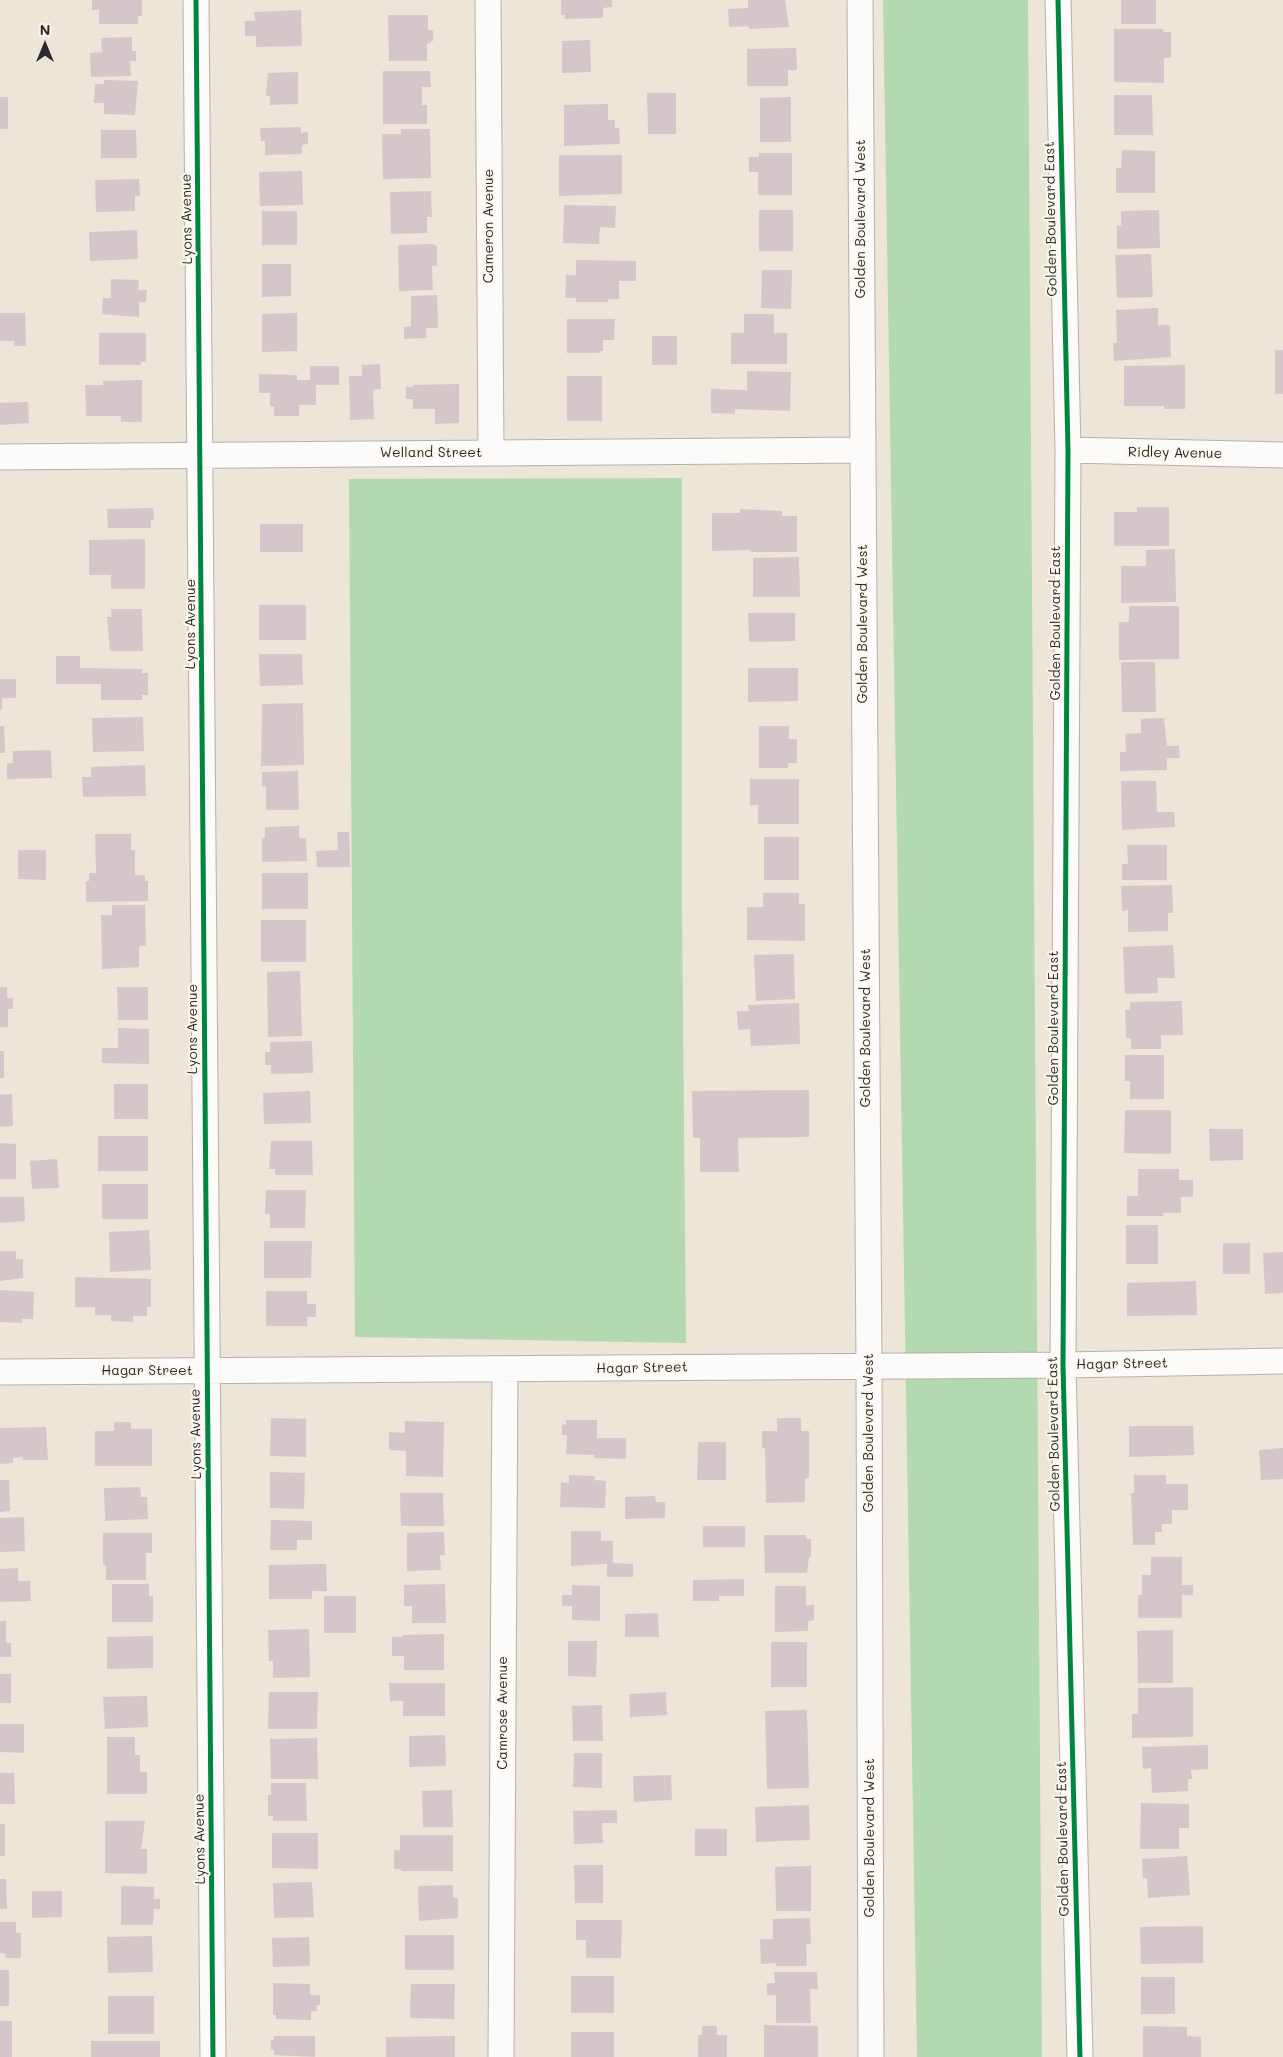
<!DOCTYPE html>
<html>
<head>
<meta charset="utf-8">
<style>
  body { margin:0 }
  #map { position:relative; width:1283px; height:2057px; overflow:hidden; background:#ede5d7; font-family:Mali,sans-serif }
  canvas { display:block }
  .north { position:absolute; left:20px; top:20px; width:50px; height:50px; -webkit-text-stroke:4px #fbf7ec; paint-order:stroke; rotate:0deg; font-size:14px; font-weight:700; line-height:20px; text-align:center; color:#2b2b2b }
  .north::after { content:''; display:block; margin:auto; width:18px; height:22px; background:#2b2b2b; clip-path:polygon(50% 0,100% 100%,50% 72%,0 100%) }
</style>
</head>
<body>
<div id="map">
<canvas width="1283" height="2057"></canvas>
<div class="north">N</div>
</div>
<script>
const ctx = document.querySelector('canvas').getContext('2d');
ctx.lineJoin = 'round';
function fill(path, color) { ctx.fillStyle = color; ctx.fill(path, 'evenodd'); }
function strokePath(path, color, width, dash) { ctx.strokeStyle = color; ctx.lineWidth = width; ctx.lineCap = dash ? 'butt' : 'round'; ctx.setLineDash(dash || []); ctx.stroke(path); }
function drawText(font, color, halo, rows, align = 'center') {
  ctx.font = font + ' Mali,sans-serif'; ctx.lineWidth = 4; ctx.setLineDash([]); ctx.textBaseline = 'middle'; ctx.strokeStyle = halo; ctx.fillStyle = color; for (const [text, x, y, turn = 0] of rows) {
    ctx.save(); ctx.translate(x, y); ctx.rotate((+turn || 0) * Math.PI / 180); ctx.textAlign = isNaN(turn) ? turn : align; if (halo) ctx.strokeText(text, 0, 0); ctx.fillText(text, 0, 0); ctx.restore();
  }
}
const green = new Path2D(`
  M883,0H1028L1042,2057H917Z
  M682,478V909L686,1343L355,1337L349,479Z`);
const building = new Path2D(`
  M92,0H142V16H138V24H99V10H92Z
  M561,0H612V7L603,8V18L565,19V15H561Z
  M748,0H785L789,27L749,29V26L729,27L728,9L748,8Z
  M1121,0H1156V24H1121Z
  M301,10L302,46L256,47V36H245V21H255L254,12Z
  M388,15H428V30H433V41L427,44V61H389Z
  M1114,29H1163V32H1171V58H1164V83L1114,82Z
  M132,37V51H136V61H130L131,76L91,77L90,53L102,52L101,38Z
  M590,40L591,72L562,73V41Z
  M796,48L797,70H788V86H747V49Z
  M383,71H430L431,87H422V105H427V124H383Z
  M298,72V104L270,105V96H266L268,73Z
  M104,80L138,81L135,115L104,114V103H94L95,84H104Z
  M647,93H676V134H648Z
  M1114,95H1152L1153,135H1114Z
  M0,97H8V129H0Z
  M791,97V142H760V98Z
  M608,104V120H615V128H619L620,144L564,146V105Z
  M301,127V133L308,132V144L302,145V154L265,155V141H261L260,128Z
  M401,129H430L431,178L383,179L382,134H401Z
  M101,130H136L137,158H101Z
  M1122,150L1155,151V193H1116V168H1121Z
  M759,153H792V195H758V172H749V157H759Z
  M559,155H622V194L559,196Z
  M302,171L303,205L260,206L259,172Z
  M139,179L140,196H135V211L96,212L95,180Z
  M431,191L432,217H427V233L391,234L390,192Z
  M564,205L616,206L615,228L600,227L599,244L563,243Z
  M759,210H793V251H759Z
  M1159,210L1160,248L1117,249V226H1121V211Z
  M262,211H297V245H262Z
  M137,230L138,259L90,261L89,232Z
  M432,244L437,246V266H432L433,290L399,291L398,245Z
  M1151,254L1153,297L1117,298L1115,255Z
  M576,260L636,261V281H619V299H608V302H576V298H565L566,275H576Z
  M262,264H291V296L262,297Z
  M762,270H792L791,309L761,308Z
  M111,279L139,280L138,290H147L146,302H139V317L102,314L103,298H111Z
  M437,295L438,328H426L427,338L404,339V327L411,326V296Z
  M1158,308V325H1170L1171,357L1114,361L1113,343H1117L1116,310Z
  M0,313H25L26,346H14V341H0Z
  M297,313V351L262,352V314Z
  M744,314H774V333H787V364H731V333H744Z
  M567,319H615L614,340H603V351H600L599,353H567Z
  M99,333H146V362H141V365H99Z
  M652,336H677V365H652Z
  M1275,350H1283V394H1275Z
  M380,364L381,389L373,390L374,419L350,420L349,376H362V365Z
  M1185,365V409H1164V406H1124V366Z
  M310,366H339V385H316V405H299V416H274V407L270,406V393H259V374L297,375V380H310Z
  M747,371L791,372L790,411L735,409V414L711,413V389L747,390Z
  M567,376H602V421H567Z
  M142,380V422H121V416H86L85,385H103V381Z
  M459,384V423L435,424V409H413V399H406V387H413V385Z
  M28,402L29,423L0,425V403Z
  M1137,507H1169V546H1114V512H1137Z
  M153,508L154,520H151V528H108L107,509Z
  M740,509L782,511V516H797V552H751V550L712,551V513H740Z
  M260,524H303V552H260Z
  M145,539V589H111V575H89V540Z
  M1175,549L1176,602L1121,603V566H1146V550Z
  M799,557L800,597H753V558Z
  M259,605H306V640H259Z
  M1129,606H1179V659L1119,660V622H1129Z
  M111,609H142L143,651H110L107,617H112Z
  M748,613H795V641L749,642Z
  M259,654H302L303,685L260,686Z
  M56,656H80V668L142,669V673H148V695H142V700H101V684H56Z
  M1121,662H1155L1156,712H1122Z
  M748,668H798V701L748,702Z
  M0,679H16V698H2V709H0Z
  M303,703L304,765L261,766L262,704Z
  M143,717L144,751L93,752L92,718Z
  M1164,718L1167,746H1179L1180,758H1167V770L1120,771V752H1126L1125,734L1141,733V719Z
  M0,726H4L5,753H0Z
  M759,726H789V739H797V763H788V768H759Z
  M51,750L52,778L7,779V763H13V751Z
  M145,765L146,796L83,797L82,777H91V767Z
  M298,771L299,810H266V787H262V772Z
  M750,779H799V824H758V805H750Z
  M1121,781H1156L1157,812H1174L1175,827L1122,830Z
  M299,826V838H306L307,861L262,862V838H265V827Z
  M337,832H349L350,867H317L316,851L338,850Z
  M95,834H131V850H135V875H145V881H148V901L86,902V881H89V873H96Z
  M764,837H799V880H764Z
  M1127,845H1167V880H1122V864H1128Z
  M18,850H46V880L18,879Z
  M262,873H308V909H262Z
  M1172,885L1173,913H1168V931L1128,932V910L1122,911L1121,886Z
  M763,893H799V904H805V941L747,940V907H763Z
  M112,905H145L146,946H139V967L102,969L101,915H112Z
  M261,920H306V962H261Z
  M1173,945L1175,978H1157L1158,993L1125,994L1123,947Z
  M794,954L795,999L756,1001L754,955Z
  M300,971L302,1036L268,1037L267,972Z
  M0,987H7V998H13V1009H8V1027H0Z
  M117,987H148V1020H118Z
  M1182,1001L1183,1035H1161V1049H1131V1038H1126L1125,1010H1130V1002Z
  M799,1003L800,1044L751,1046L750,1029L738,1030L737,1011H749L748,1005Z
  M118,1028L149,1029V1064L102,1063V1048H118Z
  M312,1041L313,1073L271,1074V1065H265V1052H270V1042Z
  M0,1051H4V1078H0Z
  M1125,1055H1164V1099H1130V1081H1125Z
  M114,1084H148V1119H114Z
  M809,1090V1137L738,1138L739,1172H700V1138H693L692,1091Z
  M310,1091L311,1123L264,1124L263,1093Z
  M12,1094L13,1126L0,1127V1095Z
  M1125,1110H1171V1154L1124,1153Z
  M1209,1129H1243V1160L1210,1161Z
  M98,1136H148V1171H98Z
  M271,1141H312L313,1175H275V1169H269Z
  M0,1143L16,1144V1179H0Z
  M57,1159L59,1188L32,1189L30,1161Z
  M1138,1169H1179V1180H1193V1197H1181V1213H1163V1216H1127V1196H1138Z
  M102,1184H148V1219H102Z
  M266,1190H306L305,1228H270V1214H265Z
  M0,1197H24L25,1221L0,1223Z
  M1126,1225H1158V1264H1126Z
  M149,1230L151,1270L110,1272L109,1232Z
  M264,1241H312L311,1278H264Z
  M1223,1243H1250V1274H1223Z
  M0,1251H16V1259H23V1278L0,1281Z
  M1283,1252V1293L1265,1294L1263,1253Z
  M75,1277L151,1279V1307H147V1316H133V1322L111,1321V1315H95V1307H75Z
  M1196,1281L1197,1315L1127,1316V1283Z
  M0,1290L34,1292L33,1319H22V1323L0,1322Z
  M266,1291H307V1304H316V1317H307V1326H266Z
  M271,1418L306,1419V1457L270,1456Z
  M777,1418H801V1431H809V1478H805V1502L766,1503L765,1448H762V1431H777Z
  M566,1420H597V1438H626V1459L594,1458V1455L566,1454L567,1435H562V1424L566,1425Z
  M405,1421L444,1422L443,1477L406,1476V1451L389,1450V1432L405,1433Z
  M114,1422H131V1429H152V1466H95V1431H114Z
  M1129,1426H1193L1194,1455L1129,1457Z
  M46,1427L48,1460H23V1457L13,1458V1463L0,1464V1428Z
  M698,1442H726V1480H697Z
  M1283,1448V1479L1261,1480L1259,1450Z
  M270,1472L305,1473L304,1509L270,1508Z
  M569,1475L595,1476L594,1480L606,1481L605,1508L560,1507L561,1482L569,1483Z
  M1134,1475H1166V1484H1188V1510H1172V1524H1162V1532H1155V1545H1133L1131,1493H1134Z
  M0,1480H9L10,1511L0,1512Z
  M140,1487L141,1497H147L148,1519L105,1521L104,1488Z
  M400,1493H443L444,1526H401Z
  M655,1496L656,1502H665V1518L625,1519V1497Z
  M24,1517L25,1551L0,1552V1518Z
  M271,1520L312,1521V1540H297V1550H270Z
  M703,1526H745V1547H703Z
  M571,1531H601V1541H613V1563L633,1564V1577H607V1564L571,1566Z
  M444,1532L445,1555H440L441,1570L407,1571V1533Z
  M103,1533H152V1553H146V1580H106V1565H103Z
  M764,1535H806V1539H811V1557H809L807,1573H765Z
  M1151,1557H1182V1585H1193V1595H1182V1618H1138V1595H1142V1575H1151Z
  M326,1564L327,1591H312V1599H269V1565Z
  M18,1568V1581H30L31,1601L0,1602V1569Z
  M744,1579V1596H719V1601H693V1580Z
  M112,1584H149V1596H153V1622H112Z
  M445,1584L446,1623H412V1606H404V1585Z
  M572,1585L600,1586V1621L572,1620V1606H562V1595H572Z
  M775,1586H806V1605H814V1620L808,1621V1631L775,1632Z
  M324,1596H356V1633H324Z
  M658,1613L659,1637H625V1614Z
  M0,1621H6V1643H11V1657H0Z
  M309,1629L310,1677L273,1678V1661H269L268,1630Z
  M1173,1630V1683H1138L1137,1631Z
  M444,1634V1670H404V1656H392V1637H402V1635Z
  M153,1636V1668L107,1669V1637Z
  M568,1641H597L596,1677L568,1676Z
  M771,1642H807V1687H771Z
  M0,1674H11V1703H0Z
  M389,1683H445V1716H403V1701H390Z
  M1193,1687V1737L1132,1738V1714H1138V1688Z
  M269,1692H318L317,1729H268Z
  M666,1692L667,1715L630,1717L629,1694Z
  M147,1696L148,1727L105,1729L103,1697Z
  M602,1705L603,1741H573L572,1706Z
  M807,1710L809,1788L767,1789L765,1711Z
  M0,1724H24V1753L0,1752Z
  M445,1735L446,1766L409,1767V1736Z
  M107,1737H135V1755H140V1772H147V1794H107Z
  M317,1738L318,1779H271L270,1739Z
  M1208,1745V1769L1191,1770L1192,1779H1188V1791L1152,1793L1151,1768L1143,1769L1142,1747Z
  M574,1753H602V1788L573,1787Z
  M0,1773H14L15,1804H0Z
  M671,1775L672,1800L634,1802L633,1776Z
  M271,1783H306L307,1821H273V1816H268V1795H271Z
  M452,1790L453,1827H423L422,1791Z
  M1141,1803L1189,1804V1828H1179V1849H1140Z
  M809,1805L810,1840L756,1842L755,1807Z
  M617,1810V1823H602L603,1843L574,1844L573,1811Z
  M105,1821H145L141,1849H147V1874L105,1873Z
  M0,1824H5V1856H0Z
  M695,1829H727V1856H695Z
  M272,1833H318V1869L272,1868Z
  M400,1835H453V1871H401V1869H394V1850H400Z
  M1187,1856L1190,1895L1148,1898L1147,1878H1143L1142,1859Z
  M574,1865H603V1903H575Z
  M811,1866V1911H776L775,1867Z
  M0,1879H6L7,1909H0Z
  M312,1882L314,1917L274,1918L273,1883Z
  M453,1885V1898H458V1918L419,1921L418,1886Z
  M121,1886L154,1887V1899H160V1909H154L153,1925H121Z
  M32,1891H62V1917L32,1918Z
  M810,1918L811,1944H806L807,1966H776V1963L761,1964L760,1939H773V1919Z
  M576,1920H622L621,1958H586V1940H576Z
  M0,1922H16V1933H21V1958H6L5,1953H0Z
  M1203,1926V1963L1141,1964L1140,1927Z
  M405,1935H454V1970H405Z
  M152,1936L153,1972L108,1973L107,1937Z
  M309,1937L310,1966L273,1967L272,1938Z
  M0,1970H9V2006H0Z
  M774,1972H817L818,1989H810L811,2023H776V1995H767V1983H775Z
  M571,1976H614V2013H571Z
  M1141,1977H1175V2014H1141Z
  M273,1983L310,1984V1995H320V2005H317V2011H311V2020L276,2019V2015H273Z
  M411,1984H455L454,2019L410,2018Z
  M108,1996H154V2034H108Z
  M0,2021H12V2057H0Z
  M764,2025L818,2026V2057H764Z
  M702,2026H717V2035H727V2057H698V2035H702Z
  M1143,2026L1187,2027V2036L1201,2037V2057H1143Z
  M571,2032H614V2057H571Z
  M274,2036H315V2057L274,2055V2050H271V2040H274Z
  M455,2036V2057H386V2037Z
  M91,2041H160V2057H91Z`);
const minor = new Path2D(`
  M196,0L213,2057
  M488,0L491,453
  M860,0L869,1366L871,2057
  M1058,0L1068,450L1063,1365L1080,2057
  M1068,450L1283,455
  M0,457L862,450
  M0,1372L1063,1365L1283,1361
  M501,2057L505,1369`);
const cycleway = new Path2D(`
  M196,0L213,2057
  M1058,0L1068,450L1063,1365L1080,2057`);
const streetNames = [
  ["Lyons Avenue",187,219,-91],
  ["Golden Boulevard West",861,219,-90],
  ["Golden Boulevard East",1051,219,-91],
  ["Cameron Avenue",489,226,-90],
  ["Welland Street",431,453],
  ["Ridley Avenue",1175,453,1],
  ["Golden Boulevard East",1056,623,-90],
  ["Lyons Avenue",191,624,-90],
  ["Golden Boulevard West",863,624,-90],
  ["Golden Boulevard West",866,1028,-90],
  ["Golden Boulevard East",1054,1028,-90],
  ["Lyons Avenue",193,1029,-90],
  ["Hagar Street",1122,1364,-1],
  ["Hagar Street",642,1368,-1],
  ["Hagar Street",147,1371],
  ["Golden Boulevard West",869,1433,-90],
  ["Lyons Avenue",196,1434,-91],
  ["Golden Boulevard East",1054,1434,-91],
  ["Camrose Avenue",503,1713,-90],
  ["Golden Boulevard West",870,1838,-90],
  ["Lyons Avenue",200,1839,-91],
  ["Golden Boulevard East",1063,1839,-91]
];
fill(green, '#b2d9b0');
fill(building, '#d4c7c9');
strokePath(minor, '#b7b1a9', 27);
strokePath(minor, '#fcfbf9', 25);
strokePath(cycleway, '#00873e', 5);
drawText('14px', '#2b2b2b', '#fbf7ec', streetNames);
</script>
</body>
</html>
